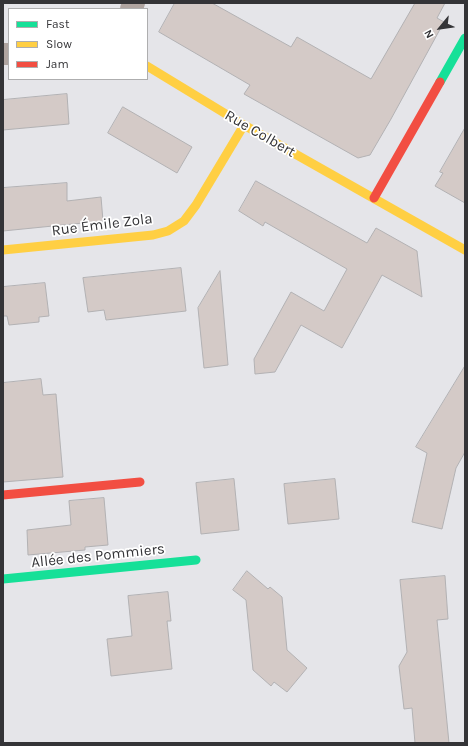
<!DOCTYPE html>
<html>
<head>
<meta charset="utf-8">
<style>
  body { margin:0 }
  #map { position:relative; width:468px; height:746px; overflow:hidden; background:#e5e5e9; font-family:Karla,sans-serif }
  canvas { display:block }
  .frame { position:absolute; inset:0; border:4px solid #343437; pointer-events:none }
  .legend { position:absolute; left:8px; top:8px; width:140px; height:72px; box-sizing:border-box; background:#fff; border:1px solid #aeaeaf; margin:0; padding:5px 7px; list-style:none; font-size:12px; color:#343437 }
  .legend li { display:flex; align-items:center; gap:8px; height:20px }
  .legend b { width:20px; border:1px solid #aeaeaf }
  .north { position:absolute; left:420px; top:8px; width:40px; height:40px; -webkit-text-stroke:3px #fff; paint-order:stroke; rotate:241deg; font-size:11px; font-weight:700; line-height:16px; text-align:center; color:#343437 }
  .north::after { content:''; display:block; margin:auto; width:14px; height:18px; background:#343437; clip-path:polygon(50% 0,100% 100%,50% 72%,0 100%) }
</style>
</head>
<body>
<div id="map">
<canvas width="468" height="746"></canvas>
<div class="frame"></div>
<ul class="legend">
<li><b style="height:5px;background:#16e098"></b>Fast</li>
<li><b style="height:5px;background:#ffcf43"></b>Slow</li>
<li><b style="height:5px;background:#f24e42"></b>Jam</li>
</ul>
<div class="north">N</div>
</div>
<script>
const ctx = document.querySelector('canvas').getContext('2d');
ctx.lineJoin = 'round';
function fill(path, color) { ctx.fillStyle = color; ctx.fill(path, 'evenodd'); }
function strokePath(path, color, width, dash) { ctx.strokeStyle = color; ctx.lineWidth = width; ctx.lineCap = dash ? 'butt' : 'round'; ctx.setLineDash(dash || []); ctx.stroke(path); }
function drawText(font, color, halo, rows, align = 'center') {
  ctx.font = font + ' Karla,sans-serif'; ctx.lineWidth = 3.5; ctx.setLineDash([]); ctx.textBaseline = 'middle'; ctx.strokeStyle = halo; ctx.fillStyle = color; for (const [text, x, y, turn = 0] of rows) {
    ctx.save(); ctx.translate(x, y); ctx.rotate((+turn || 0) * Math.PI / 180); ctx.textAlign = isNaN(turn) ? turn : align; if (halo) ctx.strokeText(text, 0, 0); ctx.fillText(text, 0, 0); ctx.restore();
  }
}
const building = new Path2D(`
  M175,3H212L291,47L297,37L371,79L415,3H445L437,18L444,22L391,119L370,155L358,158L244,94L250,85L159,32Z
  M67,94L69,124L3,130V100Z
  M123,107L192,147L177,173L108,133Z
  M465,128V203L435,186L443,173L440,172Z
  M256,181L367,243L376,228L417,251L422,297L382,275L342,348L301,325L275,372L255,374L254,359L291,292L324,311L347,269L265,222L263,226L239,211Z
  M67,183V201L101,197L103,221L3,231V188Z
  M181,268L186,311L106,320L104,310L88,312L83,278Z
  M220,271L228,365L204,368L198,308Z
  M45,283L49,316L39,317V322L9,325L7,316H3V287Z
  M465,366V452L456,468L442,529L412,522L427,453L416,447Z
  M41,379L43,395L56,394L63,477L3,482V383Z
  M234,479L239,530L201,534L196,483Z
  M335,479L339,519L288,524L284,484Z
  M104,498L108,545L85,547V550L28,555L27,530L71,525L69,501Z
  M247,571L268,589L270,587L282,597L287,650L307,668L287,692L274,682L271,686L253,670L246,600L233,590Z
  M445,576L448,619L437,620L449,743H415L412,708L404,709L399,666L407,652L400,580Z
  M168,592L171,621H167L172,669L111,676L107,639L132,636L128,596Z`);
const street = new Path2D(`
  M131,9L134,3
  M3,54H9`);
const fast = new Path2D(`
  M440,82L465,38
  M3,579L196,560`);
const slow = new Path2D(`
  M147,66L244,125L465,250
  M3,250L153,235L168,231L184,221L196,205L244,125`);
const jam = new Path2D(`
  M374,198L440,82
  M3,495L140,482`);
const streetNames = [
  ["Rue Colbert",260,134,30],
  ["Rue Émile Zola",102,225,-7],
  ["Allée des Pommiers",98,556,-6]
];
fill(building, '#d4cac7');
strokePath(building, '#b2b1b3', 1);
strokePath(street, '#afa4a0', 22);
strokePath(fast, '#16e098', 9);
strokePath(slow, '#ffcf43', 9);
strokePath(jam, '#f24e42', 9);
drawText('15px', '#343437', '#fff', streetNames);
</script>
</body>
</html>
